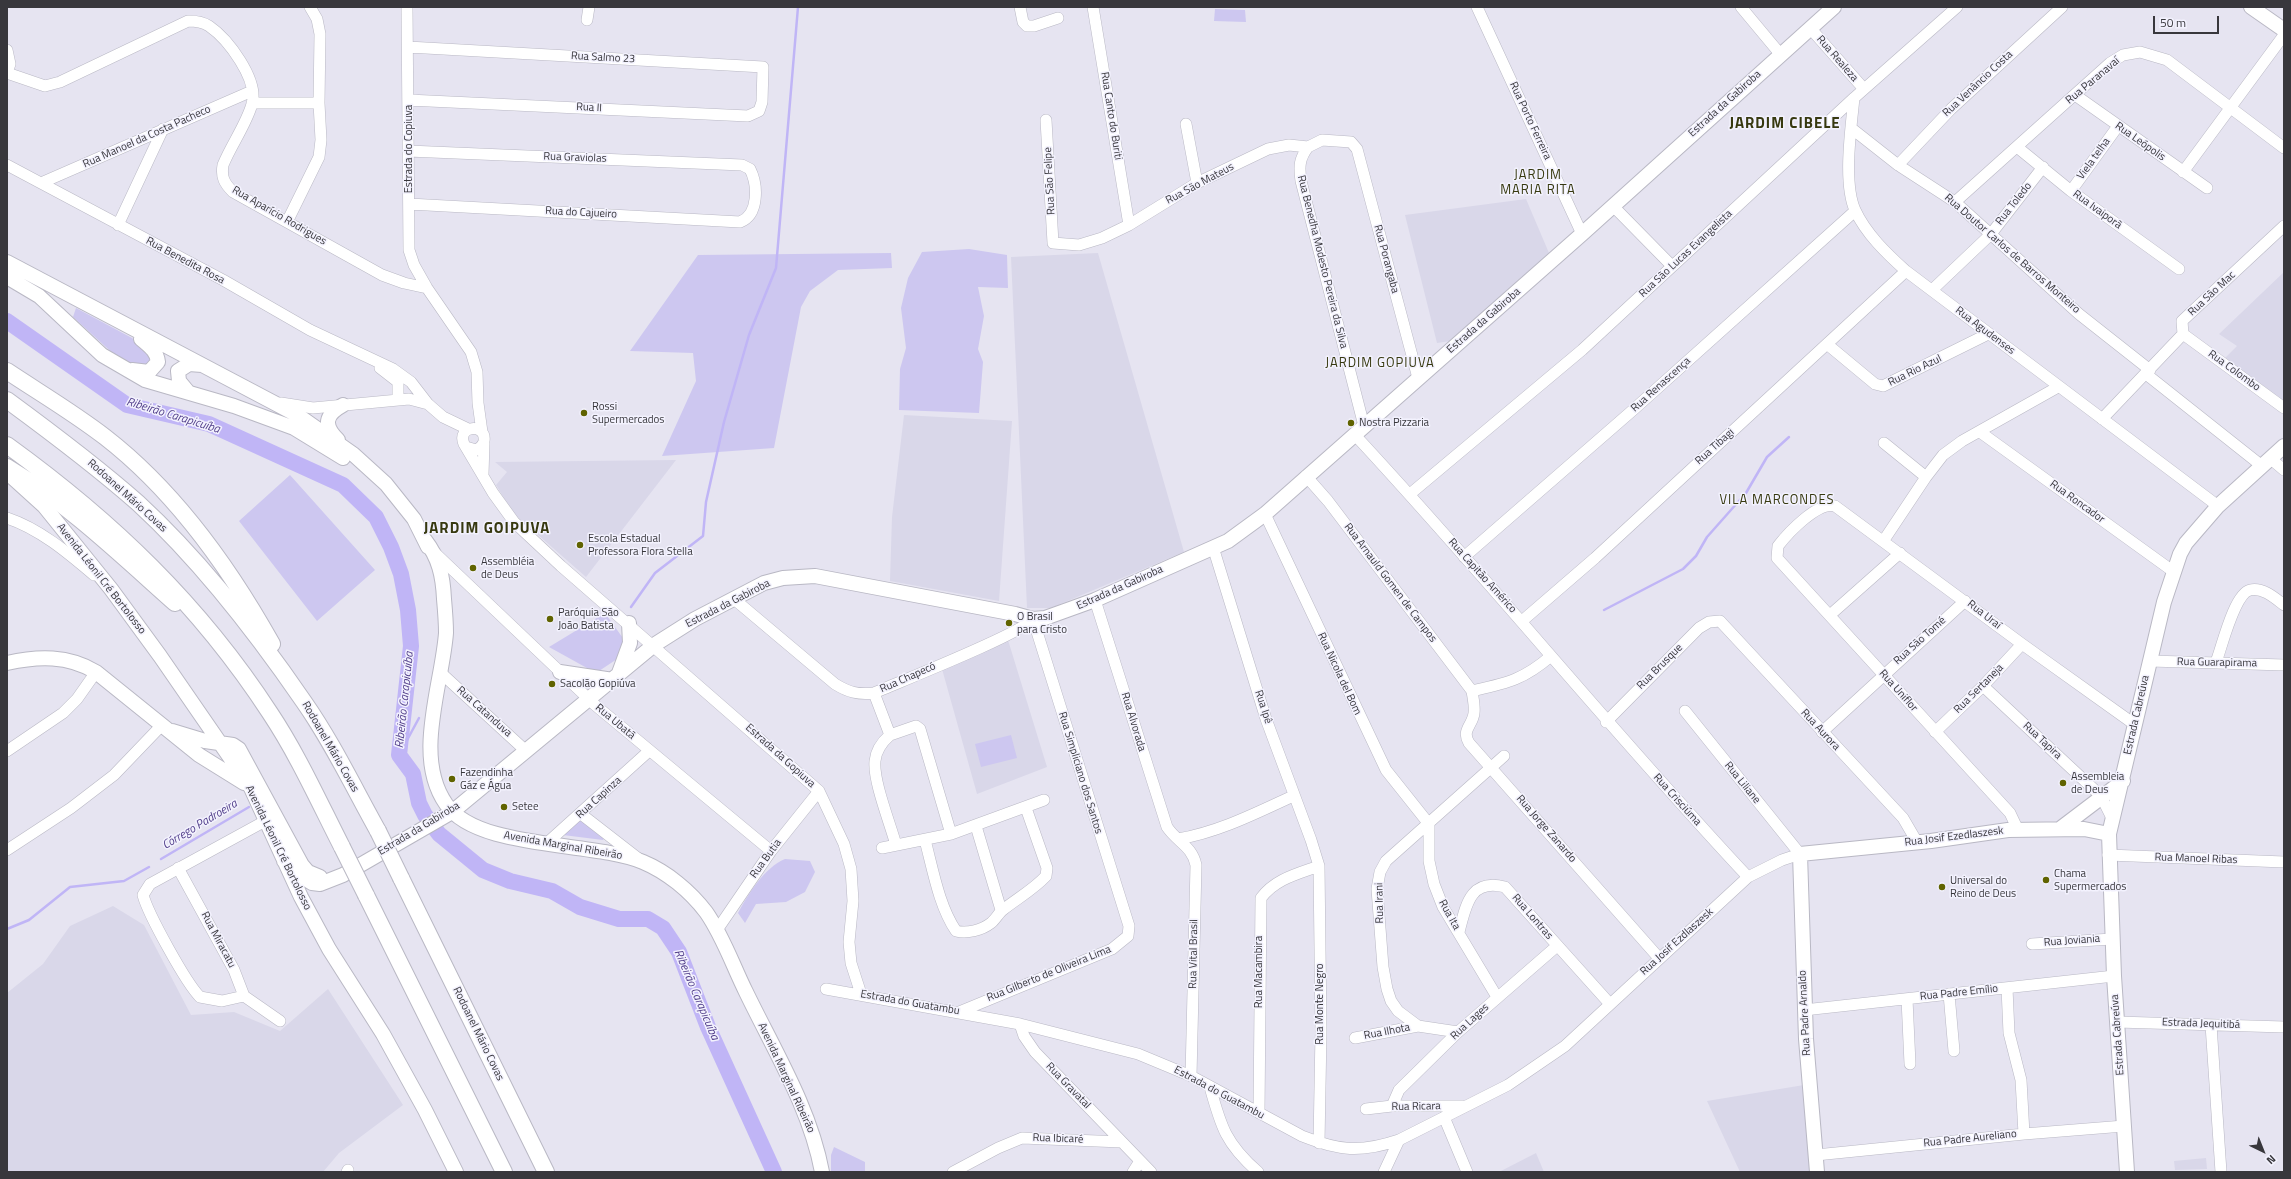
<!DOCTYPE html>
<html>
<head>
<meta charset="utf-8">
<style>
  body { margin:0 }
  #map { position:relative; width:2291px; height:1179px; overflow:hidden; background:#e6e4f1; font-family:"Titillium Web",sans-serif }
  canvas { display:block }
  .frame { position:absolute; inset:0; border:8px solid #38373c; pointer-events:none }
  .north { position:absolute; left:2243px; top:1131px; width:40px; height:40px; -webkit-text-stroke:3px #f3f2fe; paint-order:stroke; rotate:137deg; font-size:11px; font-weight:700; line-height:16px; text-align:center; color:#38373c }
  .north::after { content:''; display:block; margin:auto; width:14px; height:18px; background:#38373c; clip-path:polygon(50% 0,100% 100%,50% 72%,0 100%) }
  .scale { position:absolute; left:2153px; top:16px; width:66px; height:18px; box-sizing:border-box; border:2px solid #38373c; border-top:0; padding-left:5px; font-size:12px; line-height:14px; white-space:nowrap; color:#38373c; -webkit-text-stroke:3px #f3f2fe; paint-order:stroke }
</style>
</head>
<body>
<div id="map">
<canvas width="2291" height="1179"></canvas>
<div class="frame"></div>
<div class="north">N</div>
<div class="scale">50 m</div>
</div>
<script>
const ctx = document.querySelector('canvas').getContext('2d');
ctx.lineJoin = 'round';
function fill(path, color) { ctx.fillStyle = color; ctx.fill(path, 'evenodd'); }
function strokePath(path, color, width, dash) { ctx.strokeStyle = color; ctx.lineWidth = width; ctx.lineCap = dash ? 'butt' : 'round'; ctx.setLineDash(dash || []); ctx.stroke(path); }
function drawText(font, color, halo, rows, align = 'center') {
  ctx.font = font + ' "Titillium Web",sans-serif'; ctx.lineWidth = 3; ctx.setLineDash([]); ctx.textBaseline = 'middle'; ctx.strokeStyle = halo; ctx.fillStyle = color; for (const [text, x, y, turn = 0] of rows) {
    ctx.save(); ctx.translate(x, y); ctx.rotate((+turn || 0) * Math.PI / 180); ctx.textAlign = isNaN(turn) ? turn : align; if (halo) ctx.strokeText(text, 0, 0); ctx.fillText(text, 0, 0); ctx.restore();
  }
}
const built = new Path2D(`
  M1526,199L1549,253L1450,341L1437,343L1405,215Z
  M1098,253L1184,552L1051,608H1027L1011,257Z
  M2284,272V401L2225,358L2237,346L2219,334Z
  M904,415L1012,421L999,601L890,581L892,517Z
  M676,460L586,577L513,513L496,485L507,472L495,462Z
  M1008,640L1047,767L977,794L942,669Z
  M113,906L144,925L191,1015L234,1012L280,1031L328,989L403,1105L339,1153L323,1172H7V993L43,964L70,926Z
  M1804,1085L1810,1172H1740L1707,1101Z
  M1536,1153L1544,1172H1499Z
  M2206,1158L2207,1169L2175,1170L2174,1161Z`);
const green = new Path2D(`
  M1215,9L1245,10L1246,22L1214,21Z
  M969,249L1007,255L1008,288L978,287L984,316L978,349L983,362L979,413L899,410L900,369L906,348L901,308L908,278L922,252Z
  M891,253L892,268L838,270L810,291L801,307L774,448L662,456L696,381L693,353L630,351L698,255Z
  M76,308L132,338L152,357L146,368L128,364L118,358L73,317Z
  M290,475L375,570L317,621L239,521Z
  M605,613L625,641L617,659L596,673L549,647Z
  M1011,735L1017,758L981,767L975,744Z
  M581,818L605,836L603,840L563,835Z
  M785,859L810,861L815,872L805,892L786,902L756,904L745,923L738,913C749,893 764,868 785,859Z
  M834,1147L865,1162V1172H831V1155Z`);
const stream = new Path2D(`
  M631,607L655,573L703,536L706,502L724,422L749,335L776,268L798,7
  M1604,610L1683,569L1696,556L1707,537L1746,493L1767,457L1789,437
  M399,755L419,718
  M161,859L249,807
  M7,929L29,920L70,887L124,881L149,867`);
const river = new Path2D(`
  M7,321L127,405L209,424L343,485L376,517L391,547L401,574L408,610L411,646L399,755L413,774L419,803L425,815L439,834L483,870L510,881L552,891L580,907L619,919H648L663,928L679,952L708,1027L774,1172`);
const minor = new Path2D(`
  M407,7L409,250L414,265L427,288L471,352L477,372L478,403L482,432
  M1020,7L1023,22L1027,26H1034L1058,18
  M1093,7L1129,225
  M1477,7L1582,234
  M1741,7L1781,55
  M587,20L589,7
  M1811,29L1864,89
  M408,47L763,67L762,102L759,111L748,116L408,100
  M7,50L10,64L7,72
  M7,73L45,86L60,82L188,21C195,21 203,22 209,26C228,39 259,80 252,104C246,125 231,145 223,165C221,177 224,183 233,192L382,275L404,283L427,288
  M2075,95L2207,188
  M1854,98C1851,128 1843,183 1855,210C1866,234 1887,254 1906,271L2218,506
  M252,103H319
  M1046,120L1053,243L1079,245L1102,238L1129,225L1197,183L1268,149L1289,145L1308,147L1322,140L1351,142L1357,149L1418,378
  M1186,124L1197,183
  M1851,128L1898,165L1955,202L2079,314L2150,370
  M1308,147C1299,159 1299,167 1301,181L1364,426
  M2017,147L2071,191L2179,269
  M408,151L742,165L750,169C758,185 759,215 740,222L409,204
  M7,165L223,280L310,330L393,369L411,382L428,404
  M1898,165L1951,109L2062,7
  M2183,172L2284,35
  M41,183L252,91
  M2071,191L2118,126
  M1955,202L2110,63L2123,55L2140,52L2167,60L2284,148
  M1613,206L1672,266
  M287,222L319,157L321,140L319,103L320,34L317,19L310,7
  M118,225L163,129
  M1932,290L1991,234L2043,167
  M2183,334L2284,408
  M1828,345L1875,384L1883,386L1988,334
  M380,368L398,382V399
  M2146,374L2262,466
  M281,403L313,408L409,399L428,404L443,417L468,429
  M2102,419L2183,334L2182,321L2284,226
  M1980,432L2174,572
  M1354,434C1489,579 1613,733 1748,877
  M1884,443L1926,477
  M466,447L476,450C480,448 483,446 484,441C487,423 456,425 464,444L493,493L514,522L561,566L819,791L844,844L851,869L853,901L849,942L851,963L861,994
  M2271,459L2284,470
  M483,474L484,443
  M1306,476L1328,501L1472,691
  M1410,494L1582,350L1854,98L1957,7
  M1265,514L1386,770L1429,824
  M7,518C40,529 68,553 94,575
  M1884,540L1926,477L1943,455L1962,441L2058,387
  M1213,547L1266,719L1311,840L1319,866L1321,1032L1319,1143
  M435,553L595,705L771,851
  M1464,557L1633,410L1855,211
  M734,599L835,684C848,692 858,695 874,693C899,682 1023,633 1033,619
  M1095,600L1167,827C1177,842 1192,846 1196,865L1191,1076
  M1830,615L1900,553
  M1522,621L1595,558L1906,271
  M2150,661L2284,665
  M2216,662C2222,647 2234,594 2250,590C2263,587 2275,598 2284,605
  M441,673L526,751
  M1983,686L2101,796L2113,820
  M1472,691C1473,698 1475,706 1474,713C1473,725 1461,730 1469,743L1659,958
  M1472,691C1507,683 1523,680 1551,656
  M874,693L890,735C882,742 876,750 875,761C873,781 890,823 896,845
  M1606,722L1699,628L1709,622L1720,621L1903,818L1917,842
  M1822,732L1965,601
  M1935,732L1983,686L2022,644
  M890,735L916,726L920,729L951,834
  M7,751L63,713L77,699L96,672
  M581,814L639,859
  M1429,824V861L1434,884L1443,907L1497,997
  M976,826L1001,910
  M2018,830L2010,813L1777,558L1778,546C1788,533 1818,501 1835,506L2022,644L2134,724
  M1178,839C1219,832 1256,813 1293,796
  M925,840C933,870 939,906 956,931C967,934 982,930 991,923C996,919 999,912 1004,909C1018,898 1034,889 1046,876L1047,868L1026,808
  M547,843L649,751
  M882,848L951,834L1044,800
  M7,850L71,808L114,775L161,726
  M2108,855L2284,862
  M178,868L234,970L244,996L280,1021
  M717,930L771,851L819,791
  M1459,932C1466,905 1470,878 1505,887L1610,1004
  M2032,944L2112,939
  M2007,988L2009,1033L2021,1080L2024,1134
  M826,989L1020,1024L1138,1054L1191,1076L1302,1136C1340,1151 1360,1153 1399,1140L1508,1085L1565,1046L1748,877L1782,860L1800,854L1685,711
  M1949,994L1954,1051
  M244,996L222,1001L200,997C186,983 148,914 143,895L150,884L267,820
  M1907,999L1910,1064
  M1804,1010L2114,976
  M959,1012L1112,949L1128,936L1129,926L1033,619
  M2117,1022L2284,1027
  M1020,1024L1024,1036L1035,1052L1151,1172
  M2211,1025L2221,1172
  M1458,1032L1418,1026L1398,1011L1391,1001L1387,989L1383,967L1377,889L1380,872L1386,861L1504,756
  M1355,1038L1418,1026
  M1210,1087C1221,1127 1226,1144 1258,1172
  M1392,1106L1399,1090L1458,1032L1557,946
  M1366,1109L1392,1106H1463
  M1259,1113L1261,898C1275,879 1297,874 1319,866
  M1444,1117L1467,1172
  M1816,1155L2024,1134L2124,1126
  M347,1172L348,1170
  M953,1172L998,1148L1022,1138L1122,1142
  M1133,1172L1140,1161
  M1384,1172L1399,1140`);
const major = new Path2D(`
  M2251,7L2284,30
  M7,262L299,416L353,454L386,484L414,519L428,547
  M7,277L39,296L102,355L145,380L234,406L294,428L343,458
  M132,370L149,372L158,362C157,351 149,346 141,339
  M189,393L179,381L178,371L189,364L202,365
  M338,440C323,425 325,415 343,405
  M12,477L44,506L111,589L160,656L251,788L301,897L329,949L383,1034L425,1110L456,1172
  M425,540C439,558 443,576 444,599C445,610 446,622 446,633C442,686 413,757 446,804C477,850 592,841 643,862C667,872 690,891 706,912C723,936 733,966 746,992C774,1050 810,1108 822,1172
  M7,663C38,656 68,655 96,672L199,755L244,783
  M560,672L613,680
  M619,673L630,643L629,623
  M172,731L205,741L233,745L239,749L302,865L308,872L320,877
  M2061,828L2123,781
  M284,861L296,873L312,883L320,884L343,875L452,812L654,645L695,619L764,583L783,578L815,576L1015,614L1033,619L1045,618L1095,600L1228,541L1265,514L1582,234L1834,7
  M1817,1172L1806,1039L1800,854L1931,841L2008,830L2084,829L2109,834
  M2127,1172L2114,976L2109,834L2164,602L2180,554L2186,543L2218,506L2284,446`);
const highway = new Path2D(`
  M7,371C40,393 74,413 105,437C176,492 229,567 272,644
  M7,400C52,433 96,466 138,503C201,561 256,632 304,702C332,742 354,788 378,831
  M7,445C112,521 199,604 270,713C298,755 319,802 342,847
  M7,467C68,504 121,555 175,603
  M401,878L546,1172
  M366,895L504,1172`);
const highwayBridge = new Path2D(`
  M378,831L401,878
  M342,847L366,895`);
const markers = [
  [584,413,4,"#606300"],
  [1351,423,4,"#606300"],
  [580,545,4,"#606300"],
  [473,568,4,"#606300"],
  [550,619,4,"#606300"],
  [1009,623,4,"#606300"],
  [552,684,4,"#606300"],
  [452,779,4,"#606300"],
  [2063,783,4,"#606300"],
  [504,807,4,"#606300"],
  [2046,880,4,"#606300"],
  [1942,887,4,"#606300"]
];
const streetNames = [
  ["Rua Salmo 23",603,58,3],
  ["Rua Realeza",1837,59,49],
  ["Rua Paranavaí",2093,81,-40],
  ["Rua Venâncio Costa",1978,84,-43],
  ["Estrada da Gabiroba",1725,104,-42],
  ["Rua II",589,108,3],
  ["Rua Canto do Buriti",1111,116,81],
  ["Rua Porto Ferreira",1530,121,65],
  ["Rua Manoel da Costa Pacheco",147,137,-24],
  ["Rua Leópolis",2140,142,35],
  ["Estrada do Copiuva",409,149,-90],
  ["Rua Graviolas",575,158,2],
  ["Viela telha",2094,159,-54],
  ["Rua São Felipe",1050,181,-93],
  ["Rua São Mateus",1200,184,-28],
  ["Rua Toledo",2014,204,-52],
  ["Rua Ivaiporã",2097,210,36],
  ["Rua do Cajueiro",581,213,3],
  ["Rua Aparício Rodrigues",279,216,30],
  ["Rua São Lucas Evangelista",1686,254,-43],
  ["Rua Doutor Carlos de Barros Monteiro",2012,254,41],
  ["Rua Porangaba",1386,259,75],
  ["Rua Benedita Rosa",185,261,28],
  ["Rua Benedha Modesto Pereira da Silva",1322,262,76],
  ["Rua São Mac",2212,294,-43],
  ["Estrada da Gabiroba",1484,321,-41],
  ["Rua Agudenses",1985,331,37],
  ["Rua Rio Azul",1915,371,-26],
  ["Rua Colombo",2234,371,36],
  ["Rua Renascença",1661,385,-42],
  ["Rua Tibagi",1715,447,-42],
  ["Rodoanel Mário Covas",127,496,42],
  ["Rua Roncador",2077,502,36],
  ["Rua Capitão Américo",1482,576,48],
  ["Avenida Léonil Cré Bortolosso",101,579,52],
  ["Rua Arnauld Gomen de Campos",1390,583,53],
  ["Estrada da Gabiroba",1120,588,-24],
  ["Estrada da Gabiroba",728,604,-27],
  ["Rua Uraí",1984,615,38],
  ["Rua São Tomé",1920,641,-42],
  ["Rua Guarapirama",2217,663,1],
  ["Rua Brusque",1660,667,-45],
  ["Rua Nicola del Bom",1339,674,65],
  ["Rua Chapecó",908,678,-24],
  ["Rua Sertaneja",1979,689,-45],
  ["Rua Uniflor",1898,691,48],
  ["Rua Ipê",1263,707,72],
  ["Rua Catanduva",484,712,42],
  ["Estrada Cabreúva",2137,715,-77],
  ["Rua Ubatã",615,722,40],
  ["Rua Alvorada",1133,722,73],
  ["Rua Aurora",1820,730,47],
  ["Rua Tapira",2042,741,43],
  ["Rodoanel Mário Covas",330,747,60],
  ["Estrada da Gopiuva",780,756,42],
  ["Rua Simpliciano dos Santos",1080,773,73],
  ["Rua Liliane",1742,783,51],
  ["Rua Capinza",599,798,-42],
  ["Rua Crisciúma",1677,800,48],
  ["Estrada da Gabiroba",419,829,-31],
  ["Rua Jorge Zanardo",1546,829,49],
  ["Rua Josif Ezedlaszesk",1954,837,-7],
  ["Avenida Marginal Ribeirão",563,846,10],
  ["Avenida Léonil Cré Bortolosso",278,848,64],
  ["Rua Butia",766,859,-54],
  ["Rua Manoel Ribas",2196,859,2],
  ["Rua Irani",1380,903,-91],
  ["Rua Ita",1449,915,61],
  ["Rua Lontras",1532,917,49],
  ["Rua Miracatu",218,940,62],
  ["Rua Joviania",2072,941,-4],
  ["Rua Josif Ezdlaszesk",1677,942,-42],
  ["Rua Vital Brasil",1194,954,-89],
  ["Rua Macambira",1259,972,-90],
  ["Rua Gilberto de Oliveira Lima",1049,974,-22],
  ["Rua Padre Emílio",1959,993,-6],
  ["Estrada do Guatambu",910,1003,10],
  ["Rua Monte Negro",1320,1004,-90],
  ["Rua Padre Arnaldo",1805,1013,-93],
  ["Rua Lages",1470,1022,-43],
  ["Estrada Jequitibá",2201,1024,2],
  ["Rua Ilhota",1387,1032,-11],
  ["Rodoanel Mário Covas",478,1034,64],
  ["Estrada Cabreúva",2118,1035,-94],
  ["Avenida Marginal Ribeirão",786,1078,65],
  ["Rua Gravatal",1068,1086,46],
  ["Estrada do Guatambu",1219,1093,28],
  ["Rua Ricara",1416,1107,-1],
  ["Rua Ibicaré",1058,1139,2],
  ["Rua Padre Aureliano",1970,1139,-6]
];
const poiNames = [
  ["Rossi",592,407],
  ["Supermercados",592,420],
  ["Nostra Pizzaria",1359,423],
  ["Escola Estadual",588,539],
  ["Professora Flora Stella",588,552],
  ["Assembléia",481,562],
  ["de Deus",481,575],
  ["Paróquia São",558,613],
  ["João Batista",558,626],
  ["O Brasil",1017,617],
  ["para Cristo",1017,630],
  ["Sacolão Gopiúva",560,684],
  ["Fazendinha",460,773],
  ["Gáz e Água",460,786],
  ["Assembleia",2071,777],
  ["de Deus",2071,790],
  ["Setee",512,807],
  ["Chama",2054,874],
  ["Supermercados",2054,887],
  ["Universal do",1950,881],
  ["Reino de Deus",1950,894]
];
const waterNames = [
  ["Ribeirão Carapicuíba",173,416,17],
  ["Ribeirão Carapicuíba",405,700,-84],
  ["Córrego Padroeira",200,825,-31],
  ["Ribeirão Carapicuíba",696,995,67]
];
const quarterNames = [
  ["JARDIM",1538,176],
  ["MARIA RITA",1538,191],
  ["JARDIM GOPIUVA",1380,364],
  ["VILA MARCONDES",1777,501]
];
const districtNames = [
  ["JARDIM CIBELE",1785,124],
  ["JARDIM GOIPUVA",487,529]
];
fill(built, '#d9d7e9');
fill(green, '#cdc7f0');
strokePath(stream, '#c0b5f6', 2.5);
strokePath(river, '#c0b5f6', 16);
strokePath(minor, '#b9b8c4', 12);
strokePath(major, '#b9b8c4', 16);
strokePath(highway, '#b9b8c4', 18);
strokePath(minor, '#fff', 11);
strokePath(major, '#fff', 14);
strokePath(highway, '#fff', 16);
strokePath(highwayBridge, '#b9b8c4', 18, []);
strokePath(highwayBridge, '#fff', 16);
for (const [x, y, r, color] of markers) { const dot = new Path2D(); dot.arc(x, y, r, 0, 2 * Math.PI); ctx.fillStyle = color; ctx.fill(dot); strokePath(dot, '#f3f2fe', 1.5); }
drawText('11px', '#38373c', '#f3f2fe', streetNames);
drawText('11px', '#38373c', '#f3f2fe', poiNames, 'left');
drawText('italic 12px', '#513e8a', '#f3f2fe', waterNames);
ctx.letterSpacing = '1px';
drawText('13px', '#373910', '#f3f2fe', quarterNames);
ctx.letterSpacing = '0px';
ctx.letterSpacing = '1px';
drawText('bold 15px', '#373910', '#f3f2fe', districtNames);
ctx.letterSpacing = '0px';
</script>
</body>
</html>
